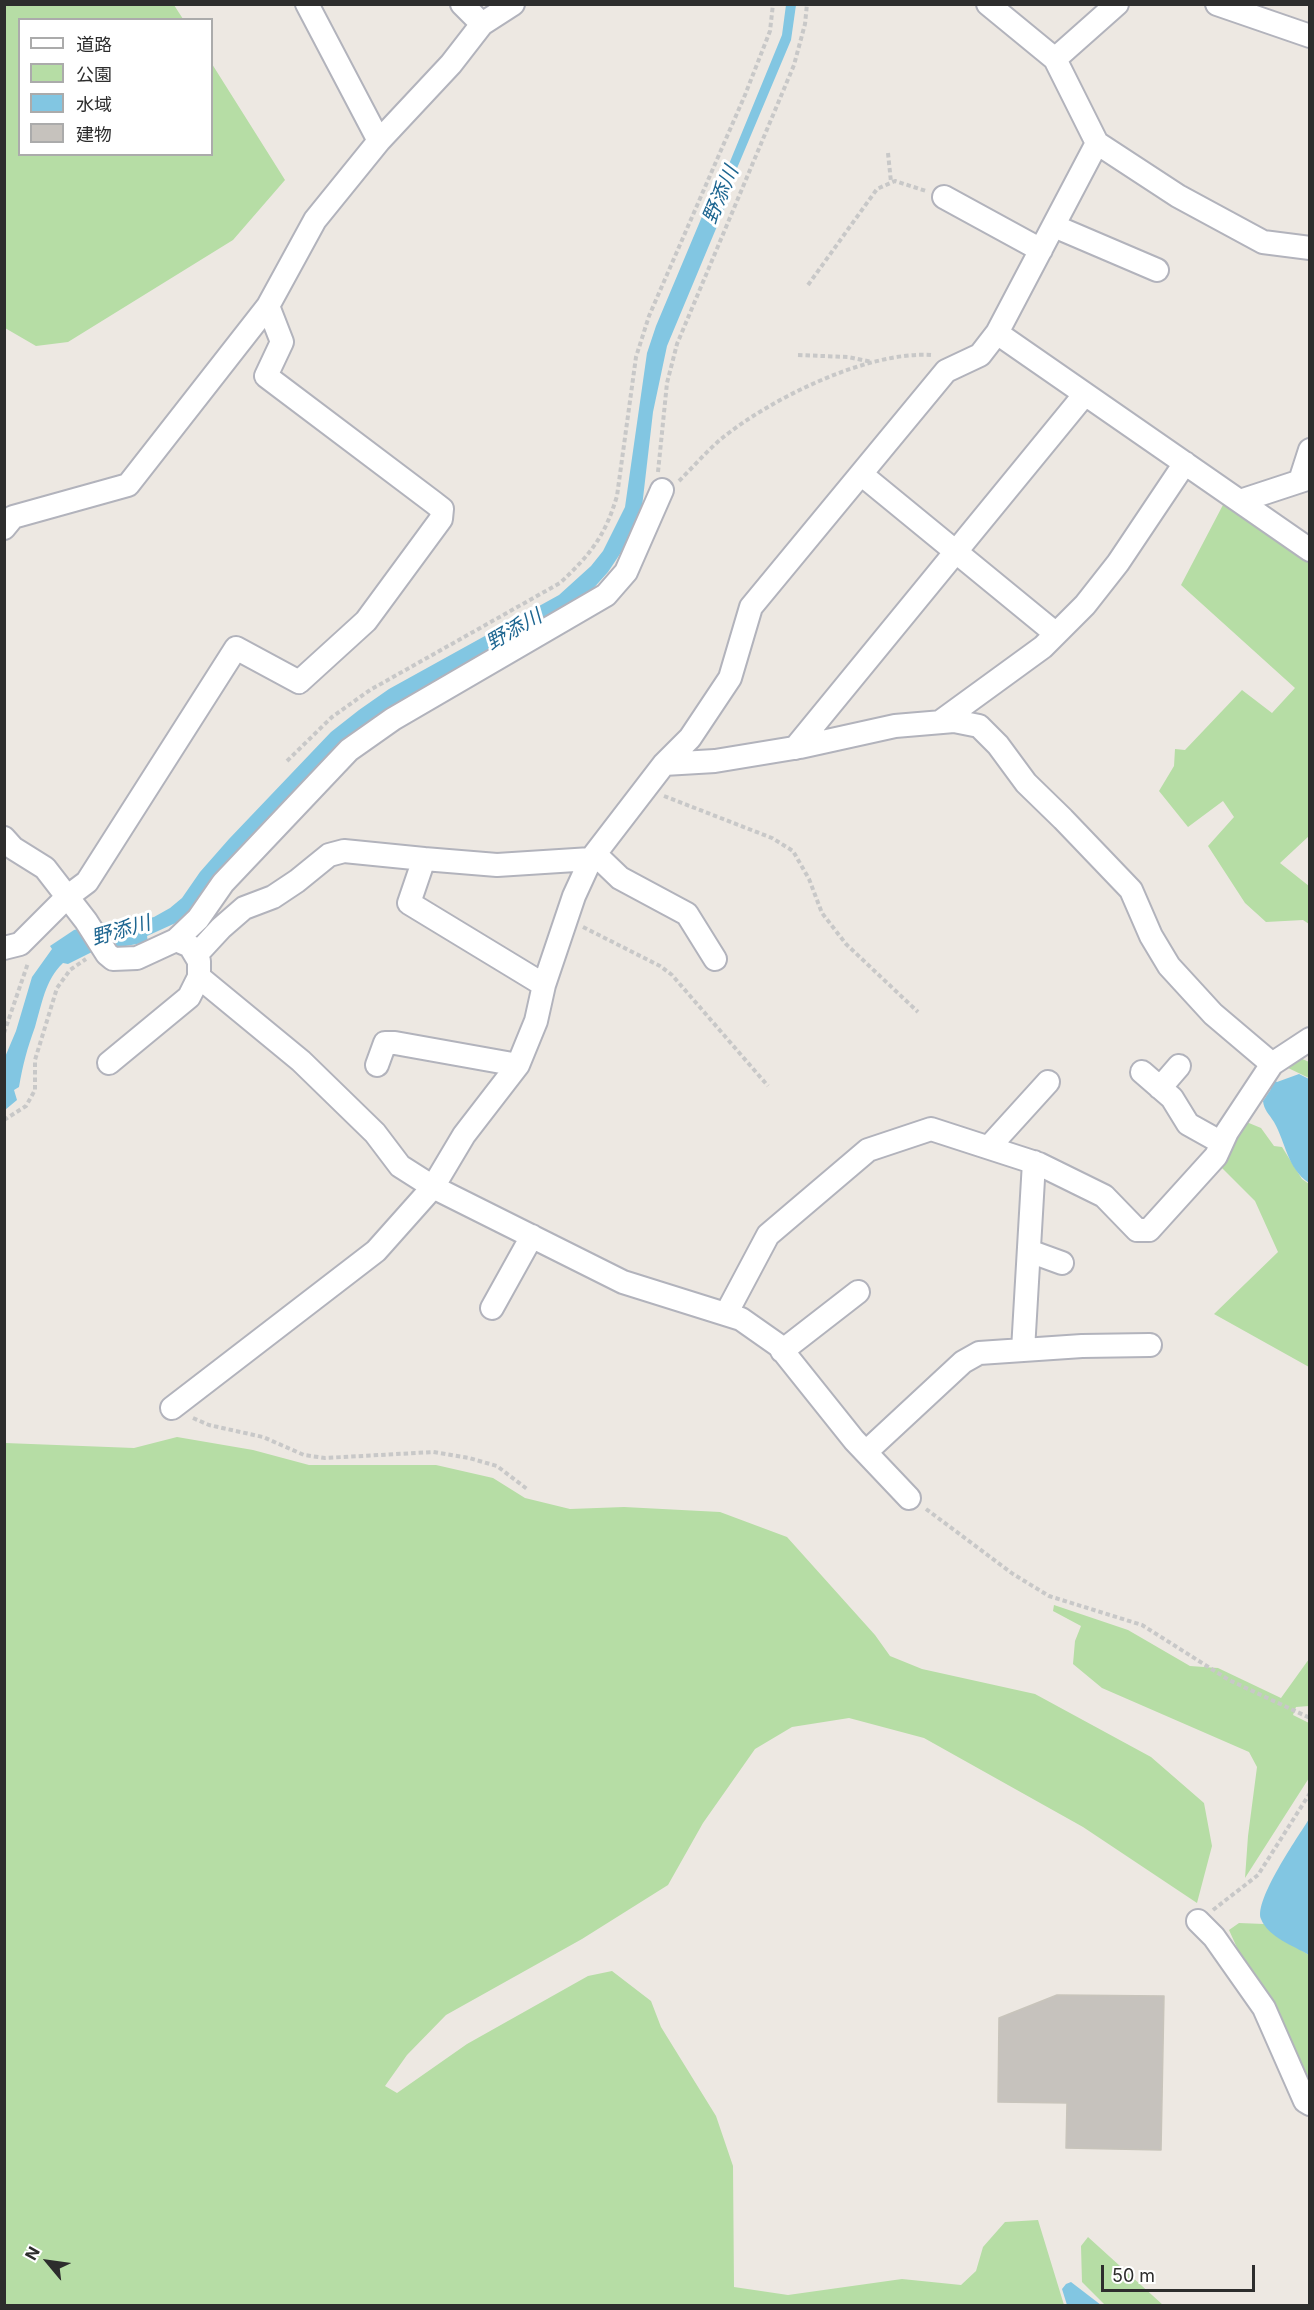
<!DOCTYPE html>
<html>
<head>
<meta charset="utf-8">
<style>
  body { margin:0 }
  #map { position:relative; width:1314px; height:2310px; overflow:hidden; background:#ede8e2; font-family:Inter,"Noto Sans JP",sans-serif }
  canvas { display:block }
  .frame { position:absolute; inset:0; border:6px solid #2d2d2d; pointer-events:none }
  .legend { position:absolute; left:18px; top:18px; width:195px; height:138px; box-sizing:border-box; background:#fff; border:2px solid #ababab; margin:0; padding:8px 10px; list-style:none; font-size:18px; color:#2d2d2d }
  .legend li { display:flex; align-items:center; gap:12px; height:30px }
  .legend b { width:30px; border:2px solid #ababab }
  .north { position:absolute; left:18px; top:2232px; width:60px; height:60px; -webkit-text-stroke:4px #fff; paint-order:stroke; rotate:299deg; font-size:16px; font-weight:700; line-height:24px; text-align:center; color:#2d2d2d }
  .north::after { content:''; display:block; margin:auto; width:21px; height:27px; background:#2d2d2d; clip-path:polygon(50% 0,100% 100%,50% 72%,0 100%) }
  .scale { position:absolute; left:1101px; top:2265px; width:154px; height:27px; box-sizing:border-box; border:3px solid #2d2d2d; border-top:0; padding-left:8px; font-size:18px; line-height:21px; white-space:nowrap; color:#2d2d2d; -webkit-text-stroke:4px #fff; paint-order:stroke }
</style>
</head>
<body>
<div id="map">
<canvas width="1314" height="2310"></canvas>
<div class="frame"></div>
<ul class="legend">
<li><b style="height:8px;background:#fff"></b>道路</li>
<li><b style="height:16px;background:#b6dda5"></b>公園</li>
<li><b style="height:16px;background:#82c6e2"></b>水域</li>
<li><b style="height:16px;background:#c6c2bd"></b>建物</li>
</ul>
<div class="north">N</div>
<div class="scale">50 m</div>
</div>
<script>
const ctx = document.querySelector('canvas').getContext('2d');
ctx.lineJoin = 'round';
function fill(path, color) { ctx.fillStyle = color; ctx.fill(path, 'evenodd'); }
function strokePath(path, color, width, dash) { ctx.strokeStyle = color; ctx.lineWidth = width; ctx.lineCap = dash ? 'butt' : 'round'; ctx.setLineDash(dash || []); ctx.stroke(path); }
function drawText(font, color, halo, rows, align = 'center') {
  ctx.font = font + ' Inter,"Noto Sans JP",sans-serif'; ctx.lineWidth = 6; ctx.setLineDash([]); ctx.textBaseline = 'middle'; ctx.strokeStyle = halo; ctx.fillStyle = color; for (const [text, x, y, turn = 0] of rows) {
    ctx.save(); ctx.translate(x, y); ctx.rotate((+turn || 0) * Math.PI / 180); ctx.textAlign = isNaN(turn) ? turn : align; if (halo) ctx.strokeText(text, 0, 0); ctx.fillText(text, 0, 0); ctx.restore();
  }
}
const green = new Path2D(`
  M5,4L174,5L183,19L20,20V154H212V64L285,180L233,240L68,342L36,346L5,328Z
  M1224,503L1309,563V836L1280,863L1309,886V924L1303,920L1266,922L1245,903L1208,846L1234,817L1223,801L1188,827L1159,791L1174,766L1175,749L1185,750L1242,690L1272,713L1295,688L1181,585Z
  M1296,1056L1309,1062V1078L1286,1067Z
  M1244,1121L1261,1128L1274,1146L1282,1147L1302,1179L1309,1184V1367L1214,1314L1278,1252L1255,1201L1222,1168Z
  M177,1437L253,1450L309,1465H436L493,1478L525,1498L570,1509L624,1507L720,1512L787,1537L875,1635L890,1656L922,1669L1035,1694L1151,1757L1204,1803L1212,1846L1197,1903L1083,1827L924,1738L849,1718L792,1727L755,1749L703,1823L668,1885L582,1939L446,2015L407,2055L385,2086L397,2093L467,2044L588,1976L612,1971L651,2001L661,2027L716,2116L733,2166L734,2287L788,2295L902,2279L961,2285L976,2271L983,2247L1005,2222L1038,2220L1064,2305H5V1443L134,1448Z
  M1054,1605L1128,1630L1190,1666L1218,1668L1281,1698L1309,1659V1706L1296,1707L1293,1715L1309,1723V1778L1245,1878L1248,1836L1257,1767L1249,1752L1102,1688L1073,1664L1075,1641L1081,1626L1053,1611Z
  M1239,1923L1264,1924L1275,1934L1309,1955V2079L1273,2000L1238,1950L1229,1930Z
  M1088,2237L1163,2305H1105L1082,2282L1081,2246Z`);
const water = new Path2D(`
  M786,5H796L791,40L727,192L728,200L667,346L653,412L642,507L624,548L608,572L591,591L403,701L180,921L147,936L148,942L92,952L68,964L63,963C45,980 42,1004 35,1027C27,1049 23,1064 19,1087L14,1090L17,1100L5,1110V1057L16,1031L32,977L52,949L50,946L74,930L97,924L131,918L134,922L154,917L170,908L182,898L200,872L229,839L331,732L359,710L389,689L559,595L591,566L603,551L625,507L647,353L656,326L714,188L720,186L782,35Z
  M1262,1073L1277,1082L1299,1074L1309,1079V1183C1287,1168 1286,1143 1274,1122C1269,1114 1264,1110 1263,1101L1271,1089Z
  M1309,1819V1955C1294,1946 1268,1937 1261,1919C1254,1900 1298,1837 1309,1819Z
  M1071,2282L1101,2305H1067L1062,2289L1066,2284Z`);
const building = new Path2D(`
  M1057,1995L1164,1996L1161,2150L1066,2148L1067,2103L998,2102L999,2018Z`);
const path = new Path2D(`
  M888,153L891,182
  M808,285L877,189L895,181L926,191
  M798,355L848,357L872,362
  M658,472L667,383L677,344L794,65L805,24L807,4
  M679,481C693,467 706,452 721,439C770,399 867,351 931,355
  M287,761L332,717L370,690L560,583C591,554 605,536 617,496L636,357L649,316L745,95L770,31L773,4
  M664,796L772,838L793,851L809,879L822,913L846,944L918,1012
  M583,927L660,966L672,975L768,1086
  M4,1033L28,963
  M4,1120L26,1106L35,1090V1060L57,988L70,970L86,959
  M193,1418L209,1425L263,1437L304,1455L325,1458L433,1452L469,1458L497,1466L527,1489
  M926,1509L1013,1574L1049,1596L1142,1625L1229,1680L1310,1718
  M1213,1910L1258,1875L1310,1793`);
const minor = new Path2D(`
  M307,4L379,141
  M462,4L482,24
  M988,4L1055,59L1097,143L1178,196L1263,242L1310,248
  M1217,4L1310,36
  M1055,59L1117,4
  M944,197L1041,250
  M1054,226L1157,270
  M997,333L1310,550
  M861,474L1055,633
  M1300,481L1310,450
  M1240,501L1310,478
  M4,528L13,517L128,485L268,306L315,220L379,141L451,64L482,24L513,4
  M940,722L1043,647L1085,605L1118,563L1185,463
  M795,748L1085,394
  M664,764L715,761L800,747L895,726L954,721L979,726L998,745L1026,783L1063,819L1131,890L1151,936L1169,966L1213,1014L1272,1064
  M4,838L13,848L45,868L86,921L107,954L113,959L137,958L176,940L190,946L199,961V977L189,997L109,1063
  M595,854L620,878L687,914L715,959
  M176,940L198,919L223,883L349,750L393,719L606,595L626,572L662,490
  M4,948L20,944L67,897L87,882L236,648L299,682L366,621L441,519L442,509L433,502L266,376L282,342L268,306
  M196,955L221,928L244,908L273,897L297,881L329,855L344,851L424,859
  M199,977L301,1061L375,1133L400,1166L433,1187L623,1282L741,1319L778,1345L854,1440L909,1498
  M544,985L409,903L424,859L497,865L591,859
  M377,1065L385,1043H395L518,1065
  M1142,1072L1172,1098L1188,1124L1222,1143
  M1160,1088L1179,1066
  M989,1147L1048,1082
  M1029,1251L1062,1263
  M492,1308L532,1236
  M726,1314L768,1235L868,1150L931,1129L1039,1164L1104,1196L1137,1230H1149L1216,1156L1227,1132L1272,1064L1310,1039
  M1023,1350L1034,1162
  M782,1351L858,1292
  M172,1408L376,1251L433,1187L464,1135L518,1065L536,1021L544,985L574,896L591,859L664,764L690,738L730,678L751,607L946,371L980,355L997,333L1097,143
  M866,1452L963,1362L979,1353L1082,1346L1150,1345
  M1198,1921L1214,1937L1264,2008L1305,2101L1310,2104`);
const waterNames = [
  ["野添川",721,195,-67],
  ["野添川",514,630,-30],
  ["野添川",121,931,-16]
];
fill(green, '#b6dda5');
fill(water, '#82c6e2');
fill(building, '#c6c2bd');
strokePath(building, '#c8c4bb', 1.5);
strokePath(minor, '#b2b3bc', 26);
strokePath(path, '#c8c8c8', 4, [4.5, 3]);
strokePath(minor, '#fff', 22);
drawText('italic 20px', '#1e6691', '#fff', waterNames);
</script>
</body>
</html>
